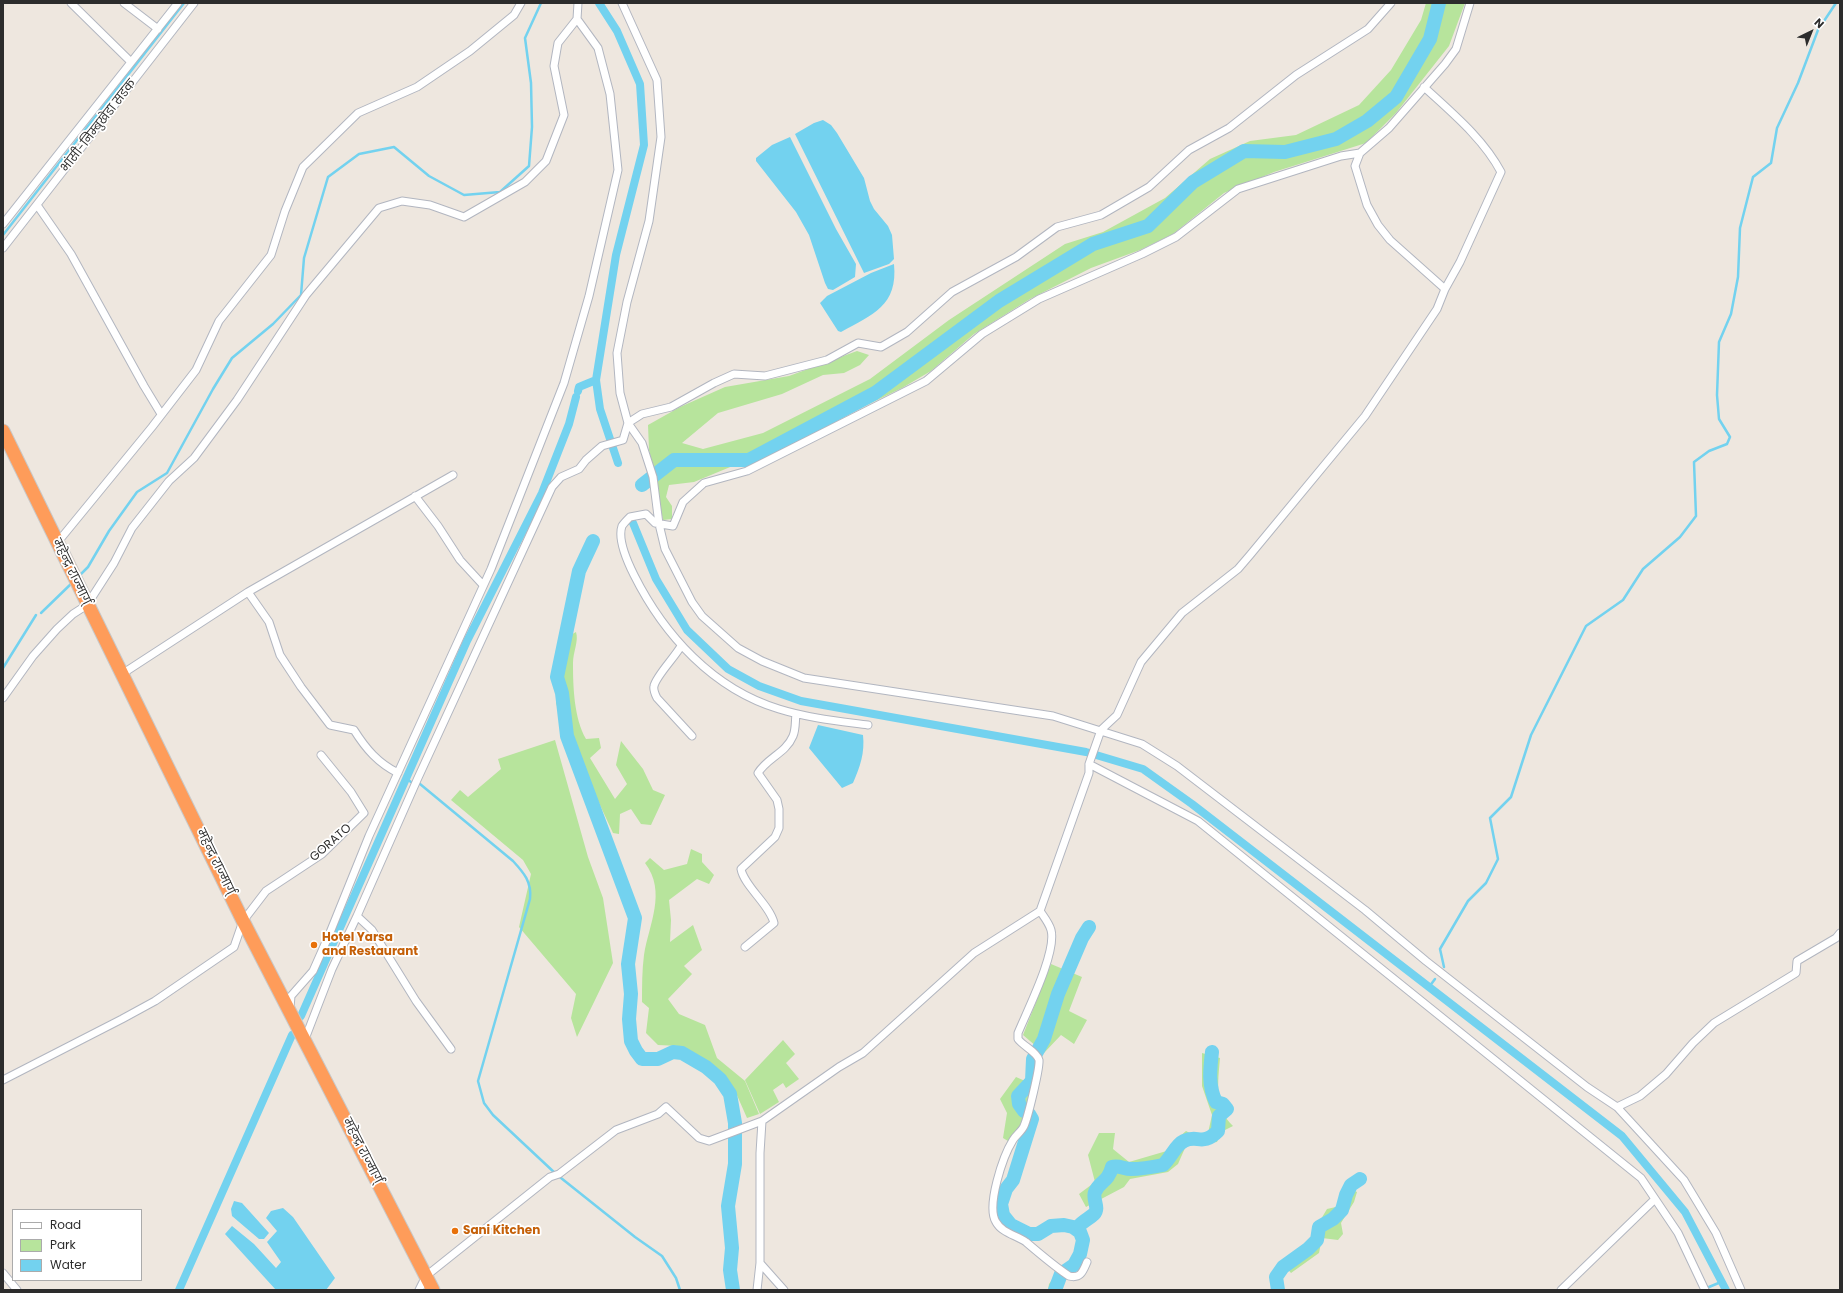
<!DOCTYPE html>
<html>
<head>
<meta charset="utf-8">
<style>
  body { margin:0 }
  #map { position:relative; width:1843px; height:1293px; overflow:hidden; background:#eee7df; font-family:Poppins,sans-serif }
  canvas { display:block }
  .frame { position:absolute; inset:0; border:4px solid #2c2c2c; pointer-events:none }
  .legend { position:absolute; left:12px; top:1209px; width:130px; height:72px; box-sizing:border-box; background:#fff; border:1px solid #ababab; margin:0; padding:5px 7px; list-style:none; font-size:12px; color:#2c2c2c }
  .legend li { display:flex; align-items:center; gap:8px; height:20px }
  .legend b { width:20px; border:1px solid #ababab }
  .north { position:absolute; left:1791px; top:12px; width:40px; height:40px; -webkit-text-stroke:3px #fff; paint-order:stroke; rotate:43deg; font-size:11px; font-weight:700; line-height:16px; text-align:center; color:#2c2c2c }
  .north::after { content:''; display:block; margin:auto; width:14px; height:18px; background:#2c2c2c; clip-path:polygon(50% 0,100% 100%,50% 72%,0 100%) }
</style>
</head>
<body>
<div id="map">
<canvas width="1843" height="1293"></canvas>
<div class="frame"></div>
<ul class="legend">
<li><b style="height:5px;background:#fff"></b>Road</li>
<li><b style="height:11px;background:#b7e49c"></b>Park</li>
<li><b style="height:11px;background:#73d2ef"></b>Water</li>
</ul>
<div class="north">N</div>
</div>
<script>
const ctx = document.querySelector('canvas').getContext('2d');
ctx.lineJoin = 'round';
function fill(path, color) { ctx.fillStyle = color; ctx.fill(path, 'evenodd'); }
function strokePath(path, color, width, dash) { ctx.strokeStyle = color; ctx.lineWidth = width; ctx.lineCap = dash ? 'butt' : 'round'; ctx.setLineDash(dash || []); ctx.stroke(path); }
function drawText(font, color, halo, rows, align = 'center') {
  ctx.font = font + ' Poppins,"Noto Sans Devanagari",sans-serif'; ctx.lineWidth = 3.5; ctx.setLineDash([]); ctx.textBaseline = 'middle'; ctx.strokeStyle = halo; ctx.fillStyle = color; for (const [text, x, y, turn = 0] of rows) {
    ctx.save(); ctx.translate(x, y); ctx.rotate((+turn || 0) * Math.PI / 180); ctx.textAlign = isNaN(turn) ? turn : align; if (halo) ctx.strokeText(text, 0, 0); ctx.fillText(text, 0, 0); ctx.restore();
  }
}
const green = new Path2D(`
  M1426,3H1465L1449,46L1396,113L1366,143L1274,172L1224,193L1173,234L1140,250L1091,268L1030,299L974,334L931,371L902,388L784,445L723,470L694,482L669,485L666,497L672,506V519L663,520L649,450L648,425L680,407L725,387L789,376L857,351L869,355L860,365L844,373L823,375L782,394L718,413L682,443L703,449L763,433L870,379L949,320L1065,244L1103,232L1165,198L1210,159L1250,141L1296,135L1359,105L1391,70L1421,20Z
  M576,632C579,641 573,652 573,663C573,687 574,718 586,739L599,738L601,748L590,758L615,799L627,784L616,765L621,741L643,769L653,790L665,795L651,825L641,824L631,809L620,814L619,834L613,833L565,730L556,703L567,637Z
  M555,740L588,857L603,898L613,963L577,1037L571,1018L576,994L519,927L531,874L523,860L451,800L460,790L468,797L501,769L498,759Z
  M691,849L702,854V862L714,875L709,884L697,879L669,900L671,920L670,942L693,925L702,950L684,966L692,974L668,999L679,1014L705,1025L717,1058L745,1081L759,1114L747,1118L736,1093L712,1064L679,1046L658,1045L646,1033L649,1008L642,1002C642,986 642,970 644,955C649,924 667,892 645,863L650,858L664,870L687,864Z
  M1051,964L1082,977L1069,1011L1087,1020L1074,1044L1061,1035L1044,1053L1023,1035Z
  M783,1040L795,1054L786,1063L799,1079L786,1088L783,1083L773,1090L779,1102L760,1114L745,1080Z
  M1202,1053L1220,1058C1218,1082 1214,1108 1233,1126L1221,1132L1217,1142L1190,1145L1185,1148L1178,1164L1168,1172L1130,1179L1124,1187L1086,1207L1079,1194L1095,1182L1088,1155L1099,1133H1115L1113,1149L1129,1162L1170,1150L1179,1137L1186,1131L1198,1137L1208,1133L1212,1115L1202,1086Z
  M1016,1077L1032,1084L1021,1125L1008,1141L1003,1138L1007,1113L1000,1099Z
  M1345,1186L1357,1192L1354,1202L1341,1223L1343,1234L1338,1240L1322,1238L1319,1253L1291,1273L1283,1264L1291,1256L1313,1241L1318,1224L1327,1209L1336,1207Z
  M1056,1275L1065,1279L1061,1290H1048L1049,1284Z`);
const water = new Path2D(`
  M823,120L831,125L837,133L864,178L870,201L874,209L888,226L892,235L894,259L889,264L864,273L795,134L814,123Z
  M790,137L836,229L856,264L855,277L833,290L828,289L825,283L809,235L796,212L756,161V158L772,145Z
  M894,264C898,306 873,314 841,332L838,331L820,303L827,296L871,273Z
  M818,725L863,735C865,753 860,767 853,783L842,788L809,748Z
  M234,1201L242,1203L269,1233L264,1239H259L232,1216L231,1209Z
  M283,1208L293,1217L335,1278L326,1290H276L225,1234L232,1226L254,1244L276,1268L281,1262L267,1242L277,1231L266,1218L271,1211Z`);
const stream = new Path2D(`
  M3,235L184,3
  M78,577L88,567L109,531L137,492L167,473L213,389L232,358L273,324L301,295L304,258L328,177L359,154L394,147L429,176L464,195L500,192L529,166L532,127L531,83L525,38L541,3
  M41,613L73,582
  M3,668L36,615
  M407,779L411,782
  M420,784L513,861C524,873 532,882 530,899L478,1081L484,1103L493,1115L556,1174L635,1237L662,1256L676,1278L680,1290
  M1444,967L1440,949L1468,901L1486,883L1498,859L1490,818L1511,797L1531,735L1586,626L1623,600L1643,569L1680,537L1696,516L1694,462L1709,451L1727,444L1730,437L1719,419L1717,395L1719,342L1731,314L1738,277L1740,228L1753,177L1771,163L1777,128L1798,83L1818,30L1836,3
  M1429,987L1435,979
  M1709,1287L1721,1282`);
const canal = new Path2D(`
  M599,3L617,31L640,84L644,145L616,255L596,380L600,409L618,463
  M578,391L579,387L596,380
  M633,523L656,579L687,630L728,669L759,686L801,701L1086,752L1143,769L1192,804L1622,1136L1685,1212L1726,1290
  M301,1016L467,641L542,493L569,424L576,397
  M179,1290L292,1035`);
const river = new Path2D(`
  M642,485L674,460H749L875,393L999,301L1093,244L1148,226L1193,182L1244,151L1285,152L1336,139L1367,121L1396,97L1430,39L1439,3
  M593,541L579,571L557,677L562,693L567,736L635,918L628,964L631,994L629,1019L631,1041L636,1051L642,1059H658L673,1052L682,1053L706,1067L720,1079L730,1094L735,1123V1164L728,1206L732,1248L730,1270L733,1290
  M1024,1111L1019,1104L1018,1096L1032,1081L1033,1059L1044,1039L1058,994L1082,938L1089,927
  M1029,1114L1032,1119L1013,1180L1006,1189L1001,1204L1003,1215L1011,1225L1029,1234H1038L1051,1226L1064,1225L1073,1227L1080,1232L1083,1240L1080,1254L1074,1265L1061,1274L1055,1290
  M1078,1230L1079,1226C1083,1221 1090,1218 1094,1214C1100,1208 1092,1199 1095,1192C1099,1181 1108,1183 1112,1167C1119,1165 1124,1169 1131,1169C1142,1169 1153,1167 1163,1165C1171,1158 1175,1145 1184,1141C1198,1134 1202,1147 1218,1131L1219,1116L1227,1109L1223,1104L1216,1102C1208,1086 1210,1069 1212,1052
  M1278,1290L1276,1277L1283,1267L1308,1249L1317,1240L1319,1227L1333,1219L1342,1210L1346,1195L1351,1185L1360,1179`);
const street = new Path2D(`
  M71,3L131,62
  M124,3L158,29
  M622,3L657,80L661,137L649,221L627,302L617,353L620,393L628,423L642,443L653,477L659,524L665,549L692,602L702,616L738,648L762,661L804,678L1053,716L1142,744L1177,766L1365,910L1426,961L1587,1087L1617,1107L1684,1180L1716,1233L1741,1290
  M1424,87C1451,112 1483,138 1501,172L1460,262L1445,289
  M37,205L71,254L144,386L161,414
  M3,224L178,3
  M3,248L194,3
  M415,496L438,526L460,560L483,585
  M57,543L152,427L196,370L219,321L271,255L285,211L303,167L358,113L417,87L470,51L514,15L521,3
  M248,592L269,622L280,655L301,687L330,725L354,730C366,749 378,763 398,773
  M681,646C675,657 656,676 654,686C653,690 655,694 657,698L692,736
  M122,674L248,592L453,475
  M3,698L33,656L57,629L73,614L87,605L114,563L132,528L169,481L194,458L237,400L306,295L379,208L402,201L430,205L464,217L525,182L546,161L564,115L554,66L558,43L577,19L578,3
  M868,725C838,721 808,718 779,709C713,689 664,635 634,575C628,563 617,540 622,526C624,523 628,519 630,517L646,514L655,523L673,526L683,502L704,483L747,471L926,381L982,334L1039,299L1142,254L1176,237L1238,189L1341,156L1360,153
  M1089,764L1198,821L1641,1178L1678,1233L1705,1290
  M1040,911C1044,917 1049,923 1051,930C1057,952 1027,1011 1018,1033V1039C1023,1046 1037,1052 1039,1060C1040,1068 1028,1117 1024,1126C1022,1131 1016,1135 1013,1140C1003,1156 986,1206 996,1222C1002,1233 1016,1235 1026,1242C1040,1254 1054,1266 1069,1276C1081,1279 1083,1271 1087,1262
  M357,916L417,780L552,487L561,477L579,469L586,460L602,446L623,440L628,423L642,414L671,407L714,383L734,374L765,376L827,360L858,343L881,347L907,332L952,292L1016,257L1057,227L1101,215L1149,187L1189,150L1229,128L1296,75L1368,29L1391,3
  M745,947L774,923C770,905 744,886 741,869L775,837L779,828V809L777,800L758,773C767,758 786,753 793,736C796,729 795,721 796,714
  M290,1008L291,996L313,971L329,935L369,836L491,569L564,383L589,296L618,170L610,94L598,48L577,19
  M305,1039L332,969L357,916L372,930L416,1001L451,1049
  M3,1080L122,1019L155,1001L234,947L243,921L266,891L322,854L364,813L351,792L321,755
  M1617,1107L1640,1096L1666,1074L1693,1043L1714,1023L1796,973L1797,961L1836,938L1840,933
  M762,1121L760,1153V1263L784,1290
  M3,1273L17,1290
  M419,1290L426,1276L550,1177L559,1174L616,1130L658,1114L666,1107L699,1138L709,1141L762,1121L839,1067L863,1053L974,953L1040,911L1089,773V764L1101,730L1117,715L1141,662L1182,613L1238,569L1250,555L1365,416L1437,309L1445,289L1390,240L1378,225L1367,205L1355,166L1360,153L1389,128L1445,64L1456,49L1470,3
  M757,1290L760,1263
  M1561,1290L1654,1200`);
const highway = new Path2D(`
  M3,431L243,921L433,1290`);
const markers = [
  [314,945,4,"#e8710a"],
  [455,1231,4,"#e8710a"]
];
const streetNames = [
  ["भांसी-निम्बुखेडा सडक",99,126,-52],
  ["महेन्द्र राज्मार्ग्",71,572,64],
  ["GORATO",331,843,-41],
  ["महेन्द्र राज्मार्ग्",215,862,64],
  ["महेन्द्र राज्मार्ग्",362,1151,63]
];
const foodNames = [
  ["Hotel Yarsa",322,938],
  ["and Restaurant",322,952],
  ["Sani Kitchen",463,1231]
];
fill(green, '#b7e49c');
fill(water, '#73d2ef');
strokePath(stream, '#73d2ef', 2.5);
strokePath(canal, '#73d2ef', 8);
strokePath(river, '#73d2ef', 14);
strokePath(street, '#b2b6c0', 9);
strokePath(highway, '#c8c8c8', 15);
strokePath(street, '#fff', 7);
strokePath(highway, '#fe9c5a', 13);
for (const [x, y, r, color] of markers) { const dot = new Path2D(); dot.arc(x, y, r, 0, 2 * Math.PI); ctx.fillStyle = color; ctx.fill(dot); strokePath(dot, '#fff', 1.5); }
drawText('12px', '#2c2c2c', '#fff', streetNames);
drawText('bold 12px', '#c56008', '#fff', foodNames, 'left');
</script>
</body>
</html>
